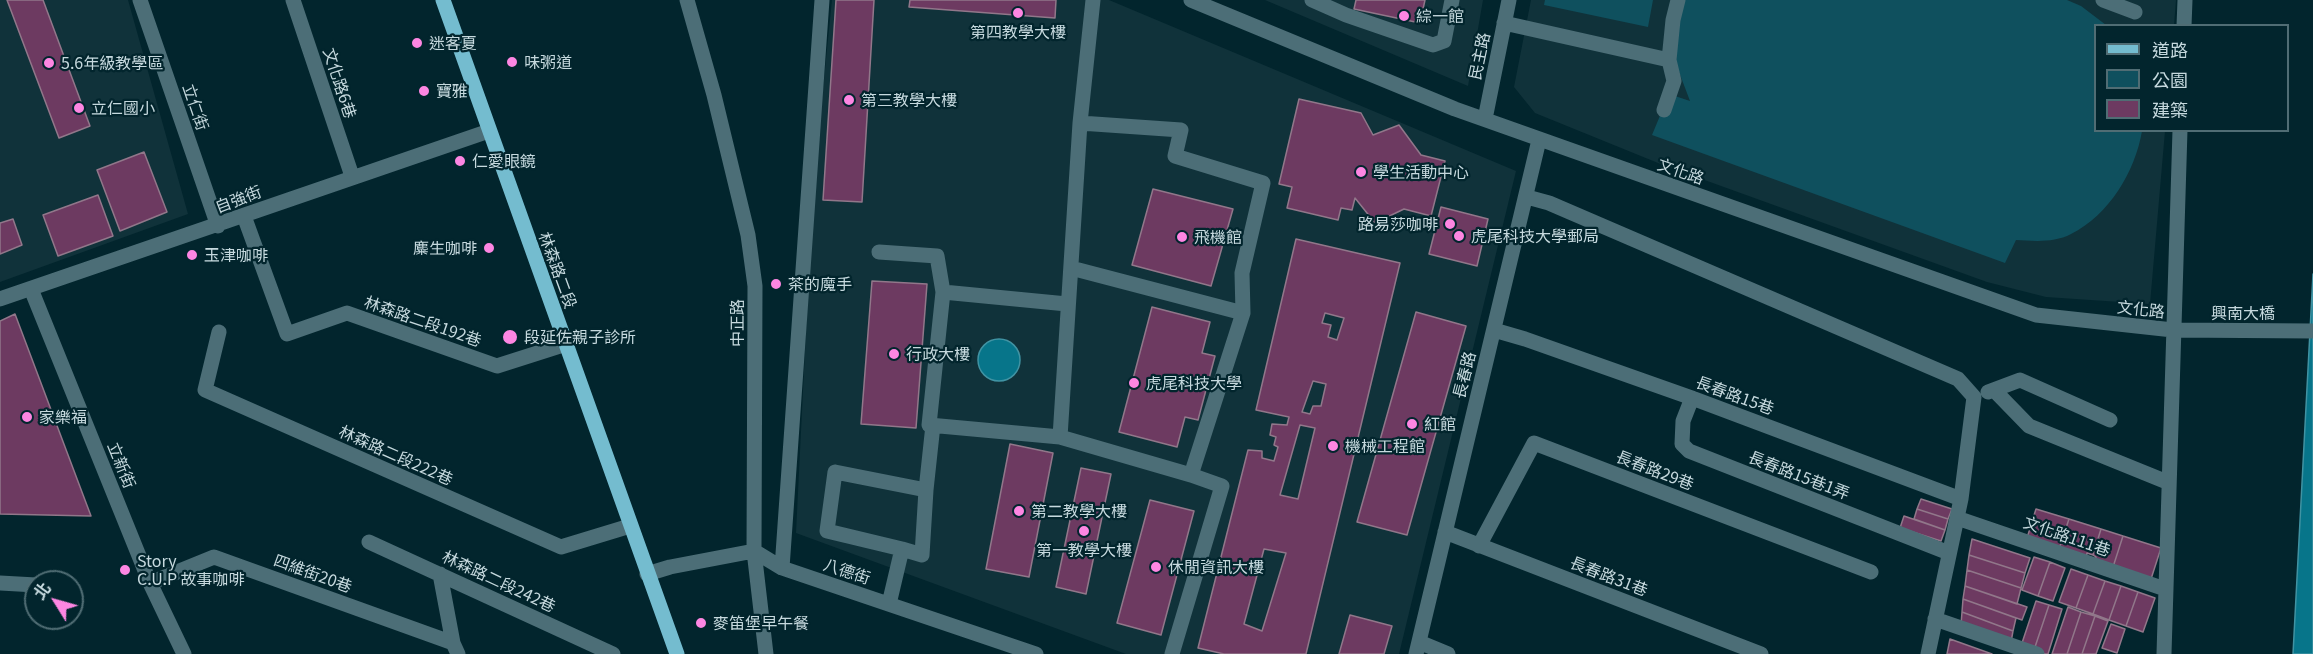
<!DOCTYPE html>
<html>
<head>
<meta charset="utf-8">
<style>
  body { margin:0 }
  #map { position:relative; width:2313px; height:654px; overflow:hidden; background:#02252d; font-family:Georgia,"Noto Sans TC",serif }
  canvas { display:block }
  .legend { position:absolute; left:2094px; top:24px; width:195px; height:108px; box-sizing:border-box; background:#02252d; border:2px solid #506d74; margin:0; padding:8px 10px; list-style:none; font-size:18px; color:#c6d9de }
  .legend li { display:flex; align-items:center; gap:12px; height:30px }
  .legend b { width:30px; border:2px solid #506d74 }
  .north { position:absolute; left:24px; top:570px; width:60px; height:60px; box-sizing:border-box; background:#02252d; border:2px solid #506d74; border-radius:50%; rotate:307deg; font-size:16px; font-weight:700; line-height:24px; text-align:center; color:#c6d9de }
  .north::after { content:''; display:block; margin:auto; width:21px; height:27px; background:#fd86e2; clip-path:polygon(50% 0,100% 100%,50% 72%,0 100%) }
</style>
</head>
<body>
<div id="map">
<canvas width="2313" height="654"></canvas>
<ul class="legend">
<li><b style="height:8px;background:#74bccf"></b>道路</li>
<li><b style="height:16px;background:#0f505e"></b>公園</li>
<li><b style="height:16px;background:#6d3a61"></b>建築</li>
</ul>
<div class="north">北</div>
</div>
<script>
const ctx = document.querySelector('canvas').getContext('2d');
ctx.lineJoin = 'round';
function fill(path, color) { ctx.fillStyle = color; ctx.fill(path, 'evenodd'); }
function strokePath(path, color, width, dash) { ctx.strokeStyle = color; ctx.lineWidth = width; ctx.lineCap = dash ? 'butt' : 'round'; ctx.setLineDash(dash || []); ctx.stroke(path); }
function drawText(font, color, halo, rows, align = 'center') {
  ctx.font = font + ' Georgia,"Noto Sans TC",serif'; ctx.lineWidth = 4.5; ctx.setLineDash([]); ctx.textBaseline = 'middle'; ctx.strokeStyle = halo; ctx.fillStyle = color; for (const [text, x, y, turn = 0] of rows) {
    ctx.save(); ctx.translate(x, y); ctx.rotate((+turn || 0) * Math.PI / 180); ctx.textAlign = isNaN(turn) ? turn : align; if (halo) ctx.strokeText(text, 0, 0); ctx.fillText(text, 0, 0); ctx.restore();
  }
}
const built = new Path2D(`
  M0,0H128L188,214L0,282Z
  M832,0H1109L1516,171L1399,654H1126L796,533L813,187Z
  M1265,0H1483L1468,86Z
  M1531,0H2176L2174,25L2096,26V130L2165,131L2150,304L2046,297L1987,282L1663,165L1535,113L1514,87Z`);
const green = new Path2D(`
  M1545,0H1653L1648,27L1544,5Z
  M1678,0H2067L2081,6L2106,25L2096,26V130L2142,131C2135,172 2109,215 2071,234C2054,243 2034,241 2016,240L2005,263L1652,135L1669,94L1690,101L1676,64Z`);
const water = new Path2D(`
  M2313,274V654H2293Z
  M978 360a21 21 0 1 1 42 0a21 21 0 1 1-42 0Z`);
const building = new Path2D(`
  M7,0H43L90,126L59,138Z
  M836,0H874L862,202L823,200Z
  M910,0H1056L1055,18L909,7Z
  M1356,0H1425L1420,23L1354,9Z
  M1299,99L1361,113L1373,135L1399,125L1421,155L1445,161L1431,216L1404,209L1375,223L1355,198L1352,210L1341,208L1338,220L1287,208L1292,187L1279,184Z
  M144,152L167,212L120,231L97,170Z
  M1153,189L1233,209L1211,286L1132,265Z
  M98,195L113,236L58,256L43,215Z
  M1441,207L1488,219L1477,266L1429,254Z
  M13,219L22,245L0,254V223Z
  M1296,239L1400,263L1306,654H1224L1198,648L1248,450L1262,451V458L1274,461L1278,447L1274,445L1276,437L1270,435L1272,424L1287,425L1289,417L1256,410ZM1325,313L1344,318L1337,340L1328,337L1331,325L1322,323ZM1313,381L1326,384L1321,406H1313L1310,414L1302,412ZM1300,425L1315,428L1298,499L1280,495ZM1264,549L1286,553L1262,631L1244,624Z
  M872,281L927,284L916,428L861,424Z
  M1152,307L1210,322L1202,353L1215,356L1198,420L1185,417L1177,447L1119,432Z
  M1416,312L1466,326L1407,535L1357,522Z
  M15,314L91,516L0,514V321Z
  M1010,444L1053,453L1029,577L986,569Z
  M1081,468L1111,474L1086,594L1056,587Z
  M1921,499L1952,509L1948,519L1917,509Z
  M1150,500L1194,511L1161,635L1117,623Z
  M1917,509L1948,519L1945,530L1914,519Z
  M2036,509L2069,519L2059,549L2027,538Z
  M1904,516L1945,530L1941,541L1900,528Z
  M2069,519L2101,529L2093,555L2087,553L2086,557L2059,549Z
  M2101,529L2123,536L2113,567L2095,561L2096,557L2093,555Z
  M2123,536L2161,548L2151,579L2113,567Z
  M1972,539L2030,558L2025,573L1969,555Z
  M1969,555L2025,573L2021,588L1967,570Z
  M2034,557L2050,562L2038,596L2022,590Z
  M2050,562L2065,568L2053,601L2038,596Z
  M2071,569L2088,575L2076,608L2059,602Z
  M1967,570L2021,588L2017,604L1965,586Z
  M2088,575L2105,581L2093,614L2076,608Z
  M2105,581L2121,586L2109,620L2093,614Z
  M1965,586L2027,607L2022,620L1963,599Z
  M2121,586L2138,592L2126,626L2109,620Z
  M2138,592L2155,598L2143,632L2126,626Z
  M1963,599L2016,618L2013,631L1962,612Z
  M2036,601L2049,605L2034,650L2021,646Z
  M2049,605L2062,609L2048,654H2045L2034,650Z
  M2068,607L2081,612L2067,654H2052Z
  M1962,612L2013,631L2011,642L1961,625Z
  M2081,612L2095,616L2082,654H2067Z
  M1350,615L1392,626L1384,654H1339Z
  M2095,616L2108,621L2096,654H2082Z
  M2111,624L2125,629L2117,653L2102,648Z
  M1950,639L1992,654H1947Z`);
const minor = new Path2D(`
  M140,0L218,226
  M293,0L352,176
  M687,0L714,95L748,235L755,286L754,551L766,654
  M1191,0L1455,109L2036,315L2173,330L2313,331
  M1312,0L1346,15L1433,45L1444,41L1452,0
  M2103,0L2135,12
  M1504,23L1669,60L1674,81L1664,110
  M2184,26L2185,0
  M1669,60L1673,20L1678,0
  M1485,119L1509,0
  M1527,197L1549,203L1958,379L1974,397L1961,499L1928,654
  M244,216L287,334L347,313L497,366L566,344
  M879,252L937,256L943,292
  M1071,268L1243,313
  M31,289L150,583L184,654
  M0,299L489,131
  M1067,304L943,292L929,425L1060,437L1080,123L1093,0
  M1494,330L1525,339L1692,398L1961,499
  M219,332L205,390L561,547L630,526
  M1994,390L2029,426L2167,482
  M1988,392L2020,380L2110,420
  M1692,398L1683,421L1682,444L1689,451L1949,553
  M1060,437L1191,475L1243,313L1242,273L1263,183L1175,156L1181,130L1080,123
  M1957,518L2165,589
  M1445,532L1761,654
  M369,542L613,654
  M1479,546L1534,443L1871,572
  M902,549L922,555L926,490
  M782,568L822,0
  M440,574L453,643
  M647,574L670,567L754,551L782,568L1036,654
  M0,583L36,585
  M150,583L214,557L453,643L458,654
  M889,604L902,549L827,531L835,472L926,490L933,425
  M1935,619L2037,654
  M1419,642L1448,654
  M1172,654L1222,486L1191,475
  M1416,654L1539,140
  M2164,654L2180,130`);
const major = new Path2D(`
  M443,0L677,654`);
const markers = [
  [1018,13,6,"#fd86e2"],
  [1404,16,6,"#fd86e2"],
  [417,43,6,"#fd86e2"],
  [512,62,6,"#fd86e2"],
  [49,63,6,"#fd86e2"],
  [424,91,6,"#fd86e2"],
  [849,100,6,"#fd86e2"],
  [79,108,6,"#fd86e2"],
  [460,161,6,"#fd86e2"],
  [1361,172,6,"#fd86e2"],
  [1450,224,6,"#fd86e2"],
  [1459,236,6,"#fd86e2"],
  [1182,237,6,"#fd86e2"],
  [489,248,6,"#fd86e2"],
  [192,255,6,"#fd86e2"],
  [776,284,6,"#fd86e2"],
  [510,337,8,"#fd86e2"],
  [894,354,6,"#fd86e2"],
  [1134,383,6,"#fd86e2"],
  [27,417,6,"#fd86e2"],
  [1412,424,6,"#fd86e2"],
  [1333,446,6,"#fd86e2"],
  [1019,511,6,"#fd86e2"],
  [1084,531,6,"#fd86e2"],
  [1156,567,6,"#fd86e2"],
  [125,570,6,"#fd86e2"],
  [701,623,6,"#fd86e2"]
];
const poiNames = [
  ["綜一館",1416,16],
  ["第四教學大樓",1018,32,"center"],
  ["迷客夏",429,43],
  ["味粥道",524,62],
  ["5.6年級教學區",61,63],
  ["寶雅",436,91],
  ["第三教學大樓",861,100],
  ["立仁國小",91,108],
  ["仁愛眼鏡",472,161],
  ["學生活動中心",1373,172],
  ["路易莎咖啡",1438,224,"right"],
  ["虎尾科技大學郵局",1471,236],
  ["飛機館",1194,237],
  ["麋生咖啡",477,248,"right"],
  ["玉津咖啡",204,255],
  ["茶的魔手",788,284],
  ["段延佐親子診所",524,337],
  ["行政大樓",906,354],
  ["虎尾科技大學",1146,383],
  ["家樂福",39,417],
  ["紅館",1424,424],
  ["機械工程館",1345,446],
  ["第二教學大樓",1031,511],
  ["第一教學大樓",1084,550,"center"],
  ["Story",137,561],
  ["C.U.P 故事咖啡",137,579],
  ["休閒資訊大樓",1168,567],
  ["麥笛堡早午餐",713,623]
];
const streetNames = [
  ["民主路",1479,56,-78],
  ["文化路6巷",340,83,72],
  ["立仁街",196,107,71],
  ["文化路",1681,171,19],
  ["自強街",238,199,-21],
  ["林森路二段",558,270,70],
  ["文化路",2141,309,6],
  ["興南大橋",2243,313],
  ["林森路二段192巷",423,321,19],
  ["中正路",737,323,-90],
  ["長春路",1464,375,-76],
  ["長春路15巷",1735,395,20],
  ["林森路二段222巷",396,455,24],
  ["立新街",122,465,68],
  ["長春路29巷",1655,470,21],
  ["長春路15巷1弄",1799,475,21],
  ["文化路111巷",2067,536,19],
  ["八德街",847,571,18],
  ["四維街20巷",313,573,20],
  ["長春路31巷",1609,576,21],
  ["林森路二段242巷",499,581,25]
];
fill(built, '#10323a');
fill(green, '#0f505e');
fill(water, '#07758a');
strokePath(water, '#4093a3', 1.5);
fill(building, '#6d3a61');
strokePath(building, '#91778a', 1.5);
strokePath(minor, '#4c6e77', 15);
strokePath(major, '#74bccf', 15);
for (const [x, y, r, color] of markers) { const dot = new Path2D(); dot.arc(x, y, r, 0, 2 * Math.PI); ctx.fillStyle = color; ctx.fill(dot); strokePath(dot, '#02252d', 2); }
drawText('16px', '#c6d9de', '#02252d', poiNames, 'left');
drawText('16px', '#c6d9de', '#02252d', streetNames);
</script>
</body>
</html>
